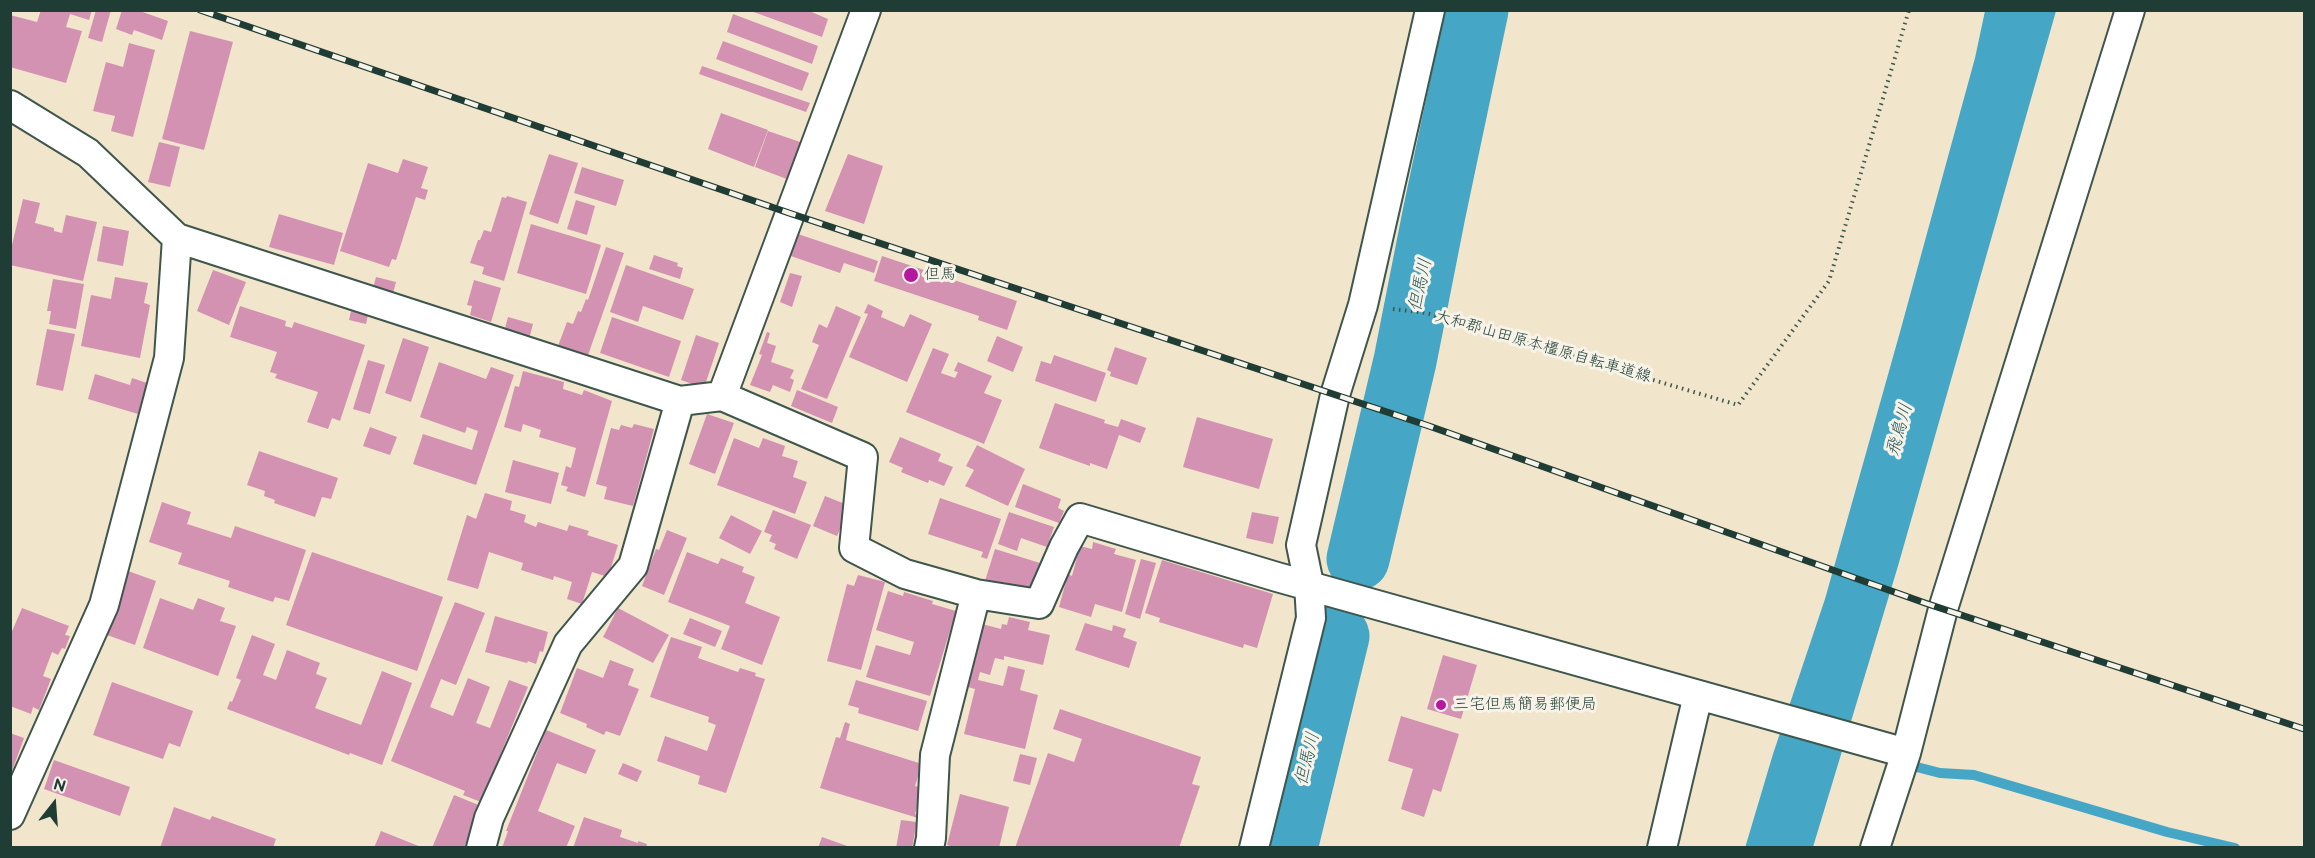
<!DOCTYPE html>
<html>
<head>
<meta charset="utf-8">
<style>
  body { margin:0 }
  #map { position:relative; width:2315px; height:858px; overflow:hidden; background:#f1e5cb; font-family:"Balsamiq Sans",sans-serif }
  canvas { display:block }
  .frame { position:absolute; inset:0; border:12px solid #1f3d34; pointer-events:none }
  .north { position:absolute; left:24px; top:774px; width:60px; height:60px; -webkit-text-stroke:4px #f7f3e8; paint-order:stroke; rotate:17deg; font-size:16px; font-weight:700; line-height:24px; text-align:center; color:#1f3d34 }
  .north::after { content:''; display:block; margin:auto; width:21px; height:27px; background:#1f3d34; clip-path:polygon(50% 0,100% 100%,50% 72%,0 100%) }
</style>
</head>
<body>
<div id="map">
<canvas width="2315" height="858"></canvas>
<div class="frame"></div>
<div class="north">N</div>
</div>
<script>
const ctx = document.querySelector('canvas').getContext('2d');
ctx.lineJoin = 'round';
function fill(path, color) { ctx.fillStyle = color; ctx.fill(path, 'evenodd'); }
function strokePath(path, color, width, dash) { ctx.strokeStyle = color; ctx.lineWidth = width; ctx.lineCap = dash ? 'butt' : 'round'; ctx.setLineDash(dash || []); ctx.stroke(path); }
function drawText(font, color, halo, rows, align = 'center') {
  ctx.font = font + ' "Balsamiq Sans","Klee One",sans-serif'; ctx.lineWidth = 6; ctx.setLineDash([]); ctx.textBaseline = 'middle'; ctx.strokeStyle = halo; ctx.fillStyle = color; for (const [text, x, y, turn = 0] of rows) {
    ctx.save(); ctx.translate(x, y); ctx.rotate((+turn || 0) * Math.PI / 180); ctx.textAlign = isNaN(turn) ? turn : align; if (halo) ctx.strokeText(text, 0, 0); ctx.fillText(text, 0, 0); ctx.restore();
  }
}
const water = new Path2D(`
  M1985,11H2056L1898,566L1813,847L1745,848L1773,754L1825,599L1900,332L1975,58Z`);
const stream = new Path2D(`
  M1905,764L1940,773L1974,775L2167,832L2235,848`);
const river = new Path2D(`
  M1358,559L1405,361L1434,214L1477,10
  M1286,848L1338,636`);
const building = new Path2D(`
  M41,10H92L89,20L70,14L66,27L82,31L66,83L10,67V15L37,22Z
  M96,10H111L102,42L88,38Z
  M122,10H137L168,21L162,40L134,30L132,35L116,29Z
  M807,10L828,19L822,37L751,11Z
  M733,14L818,46L812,64L727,32Z
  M190,31L233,42L204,150L162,139Z
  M723,41L809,73L802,91L716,59Z
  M129,43L155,50L133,137L111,131L115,116L93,111L106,62L123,67Z
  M702,66L810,103L806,112L699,74Z
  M721,113L768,130L754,167L708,149Z
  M768,131L806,144L792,181L755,167Z
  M159,142L180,147L170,187L148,182Z
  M549,154L578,163L558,224L529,214Z
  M848,154L883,166L864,224L825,211Z
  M403,159L428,167L421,188L428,190L425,200L416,197L396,260L392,259L389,267L340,251L368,163L398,173Z
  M582,167L624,180L616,206L574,193Z
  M507,196L527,202L504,281L482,274L484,267L470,263L478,240H480L484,230L491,232L502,197L506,198Z
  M23,199L40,203L35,223L54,228V231L62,233L66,215L97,222L83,281L10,265V253Z
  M576,200L595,206L587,235L567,229Z
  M279,214L343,233L334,265L269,247Z
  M531,224L601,245L586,294L517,273Z
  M103,226L129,231L123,266L97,261Z
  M795,233L878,261L874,273L844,263L840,273L788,255Z
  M606,247L624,253L587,358L566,351L567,349L558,346L567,322L573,324L578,311L581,312L586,299L588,300Z
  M654,255L678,263L677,266L683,268L680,279L649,269Z
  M882,256L1017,301L1007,330L978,320L979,316L874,281Z
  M626,265L694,289L683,320L643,306L638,322L610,312Z
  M213,270L246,282L229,325L197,311Z
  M790,273L802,276L792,307L780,302Z
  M115,277L148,283L144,303L150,305L140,358L81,346L91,295L111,299Z
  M376,277L396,282L393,293L373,288Z
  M53,279L84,284L76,329L49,324L51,311H47Z
  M474,280L501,288L491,322L470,315L472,306L467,305Z
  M868,304L883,311L881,317L904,327L910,314L932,324L907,382L849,357L868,314L864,313Z
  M240,306L286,321L285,326L292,328L294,322L365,345L340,421L332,418L328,429L307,422L318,392L275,378L277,374L270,372L277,352L230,337Z
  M836,306L861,317L827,399L801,389L819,345L812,342L819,324L827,328Z
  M351,311L368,315L366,324L349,320Z
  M508,317L533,324L529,339L504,332Z
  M612,317L681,341L669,377L600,353Z
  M47,329L75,334L63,391L36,385Z
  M767,332L770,333L767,343L776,346L771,362L794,370L790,378L794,380L790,392L773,385L770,392L750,385L762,355L759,354Z
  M696,335L719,343L704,388L681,380Z
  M997,336L1023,347L1013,372L987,361Z
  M403,338L429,347L411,402L385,393Z
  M1115,347L1147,358L1137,385L1110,376L1111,372L1107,370Z
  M933,348L949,354L941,373L955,378L958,372L954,371L958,362L992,376L984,393L1002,400L984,444L906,412Z
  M1054,355L1106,373L1096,402L1035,381L1041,361L1051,364Z
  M368,360L385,365L370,414L353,409Z
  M439,362L486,379L491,367L514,375L476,485L413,464L423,434L472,450L478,431L467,427L465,433L420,417Z
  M523,371L564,382L563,389L582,395L584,390L612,401L585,497L566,491L568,487L561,485L566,466L571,468L576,448L539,437L541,430L523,424L521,432L504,427L515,386L519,387Z
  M95,374L130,385L132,378L147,383L138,414L88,399Z
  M797,390L838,407L832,423L791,406Z
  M1055,403L1105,420L1104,423L1118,427L1121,419L1146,428L1140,443L1119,435L1107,469L1090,463V466L1039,448Z
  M707,414L734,423L715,474L689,464Z
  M1197,417L1273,439L1259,489L1183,467Z
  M634,424L654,429L633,506L604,499L607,487L596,484L611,428L619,430L621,425L632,428Z
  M370,427L397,437L390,455L363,446Z
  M900,437L941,454L938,461L953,467L944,486L929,480L928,483L901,472L903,468L889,462Z
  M734,438L759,448L763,438L785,446L782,456L798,461L793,477L807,482L795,514L717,485Z
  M977,445L1025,469L1008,506L965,486L974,470L966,466Z
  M259,451L338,478L331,499L322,497L315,517L274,503L275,500L264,496L265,491L247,485Z
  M513,460L559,473L551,504L505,492Z
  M1023,484L1061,499L1058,508L1064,511L1059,523L1015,507Z
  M485,493L512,501L510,510L526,515L524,522L536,527L538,522L567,531L569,525L589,531L587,535L618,545L608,577L592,572L582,604L567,599L572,582L554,576L553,580L521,570L523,563L489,552L478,589L447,580L467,515L476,519Z
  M825,496L850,506L837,536L813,526Z
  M940,498L1001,519L987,559L981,557L983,552L928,534Z
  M162,502L191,512L187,524L231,538L235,526L306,550L289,601L275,597L273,602L228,587L230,581L178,564L182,553L149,542Z
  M773,510L811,525L797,559L774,549L776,544L769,541L772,535L764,532Z
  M1009,512L1054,527L1047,547L1021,538L1017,551L998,544Z
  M1252,512L1279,517L1273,544L1246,538Z
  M731,515L762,531L750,554L719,538Z
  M667,530L687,538L664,595L642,586L656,549L659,550Z
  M1093,542L1116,549L1114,554L1136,560L1122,612L1095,604L1091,617L1059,607L1068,574L1072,576L1080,546L1092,549Z
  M995,549L1040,563L1031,594L985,581Z
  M312,552L443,597L417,671L286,625Z
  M687,552L718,564L721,558L744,567L742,572L755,577L745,603L780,617L762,665L721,649L730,626L668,602Z
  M1141,559L1156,563L1140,619L1125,614Z
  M1162,560L1273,594L1257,648L1244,644L1243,648L1159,622L1160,618L1145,613Z
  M128,571L156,581L135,645L107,635Z
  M858,575L885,582L861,670L827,661L847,584L854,586Z
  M888,591L903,596L904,592L933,601L932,604L956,611L930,696L866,677L876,645L910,655L914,642L876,630Z
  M160,598L193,610L198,598L225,608L220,621L236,626L218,676L143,648Z
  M455,602L485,613L456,685L441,679L430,707L453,716L468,678L490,687L476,723L490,728L509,680L528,687L481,802L463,795L465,791L391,761Z
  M22,608L69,626L65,635L70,636L65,649L62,648L58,655L52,652L43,676L51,679L39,710L33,707L31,714L10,706V636Z
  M618,608L669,635L653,663L603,637Z
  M495,616L548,632L543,652L540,651L536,664L528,661L527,663L485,652Z
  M1009,617L1030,622L1028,630L1050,635L1043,665L1004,656V660L995,658L990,675L980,672L978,680L1003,686L1008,666L1025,670L1020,690L1038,695L1025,749L964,734L975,689L968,687L982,624L1001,629L1002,624L1007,625Z
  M690,618L722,631L715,647L683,634Z
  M1085,623L1112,631L1113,625L1126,629L1123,637L1137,642L1129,668L1075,650Z
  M252,635L275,644L263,675L276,680L287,650L320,663L316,674L327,678L315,708L361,725L382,671L412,683L382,765L350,753L349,755L227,709L230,701L232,702L241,680L236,678Z
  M671,637L702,647L698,658L738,672L740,668L756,673L755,676L765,679L726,793L698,784L700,776L657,761L665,736L707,751L716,725L708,722L709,717L650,697Z
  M1443,655L1477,665L1461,719L1427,709Z
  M610,660L634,669L628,685L639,689L620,736L606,731L604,735L586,727L587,724L560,713L577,668L603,678Z
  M856,680L927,701L918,731L858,713L859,708L848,705Z
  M112,682L193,711L180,747L169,743L163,759L93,735Z
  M1060,709L1201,757L1192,784L1200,786L1179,848H1015L1048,753L1074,762L1082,739L1053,729Z
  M1401,716L1459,734L1441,792L1433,789L1424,817L1401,809L1413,769L1388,761Z
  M845,722L850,724L846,740L922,764L915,786L923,788L915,814L919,815L918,818L820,788L836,737L840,738Z
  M546,730L596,750L586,774L557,763L538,811L575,826L566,848H502L508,831H506Z
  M10,733L24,738L11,774H10Z
  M1020,754L1037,758L1030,785L1013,781Z
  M54,760L130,787L120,816L44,789Z
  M623,763L642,771L637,782L618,774Z
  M960,794L1009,807L999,848H957L947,845Z
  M454,795L481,806L464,848H432Z
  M174,807L210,820L212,816L276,839L273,848H160Z
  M584,817L622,830L620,837L638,843V841L647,844L646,848H573Z
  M901,820L917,822L912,848H896Z
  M381,831L421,847V848H374Z
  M822,837L850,847V848H818Z`);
const path = new Path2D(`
  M1393,309L1426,313L1738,405L1829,281L1909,10`);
const minor = new Path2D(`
  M10,105L88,153L177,238L680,401L722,396L863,457L854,548L905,574L976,594L1039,604L1064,547L1080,518L1277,577L1906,753
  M722,396L866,10
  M10,815L104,605L169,358L177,238
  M481,848L489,818L568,644L633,566L680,401
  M929,848L931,838L935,755L976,594
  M1254,848L1311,618L1309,584L1301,545L1335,395L1363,305L1430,10
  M1662,848L1698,695
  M1875,848L1906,753L1943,609L2130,10`);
const rail = new Path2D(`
  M200,10L789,213L1429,426L1925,603L2304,729`);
const markers = [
  [911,275,8,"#b5179e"],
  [1441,705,6,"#b5179e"]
];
const poiNames = [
  ["但馬",924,275],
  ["三宅但馬簡易郵便局",1453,705]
];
const streetNames = [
  ["大和郡山田原本橿原自転車道線",1543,347,16]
];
const waterNames = [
  ["但馬川",1421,285,-78],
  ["飛鳥川",1900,430,-74],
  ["但馬川",1308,759,-76]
];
fill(water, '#45a6c5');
strokePath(stream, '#45a6c5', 10);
strokePath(river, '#45a6c5', 63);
fill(building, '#d492b3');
strokePath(minor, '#3e564b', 32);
strokePath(path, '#3e564b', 4, [1.5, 4.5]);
strokePath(minor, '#fff', 28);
strokePath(rail, '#1f3d34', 7);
strokePath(rail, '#f7f3e8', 4.5, [14]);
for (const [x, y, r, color] of markers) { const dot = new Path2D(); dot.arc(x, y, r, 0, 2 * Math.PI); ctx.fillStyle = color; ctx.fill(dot); strokePath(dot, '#f7f3e8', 2); }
drawText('16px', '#1f3d34', '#f7f3e8', poiNames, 'left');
drawText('16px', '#1f3d34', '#f7f3e8', streetNames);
drawText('italic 18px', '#2a5c60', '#f7f3e8', waterNames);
</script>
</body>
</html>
